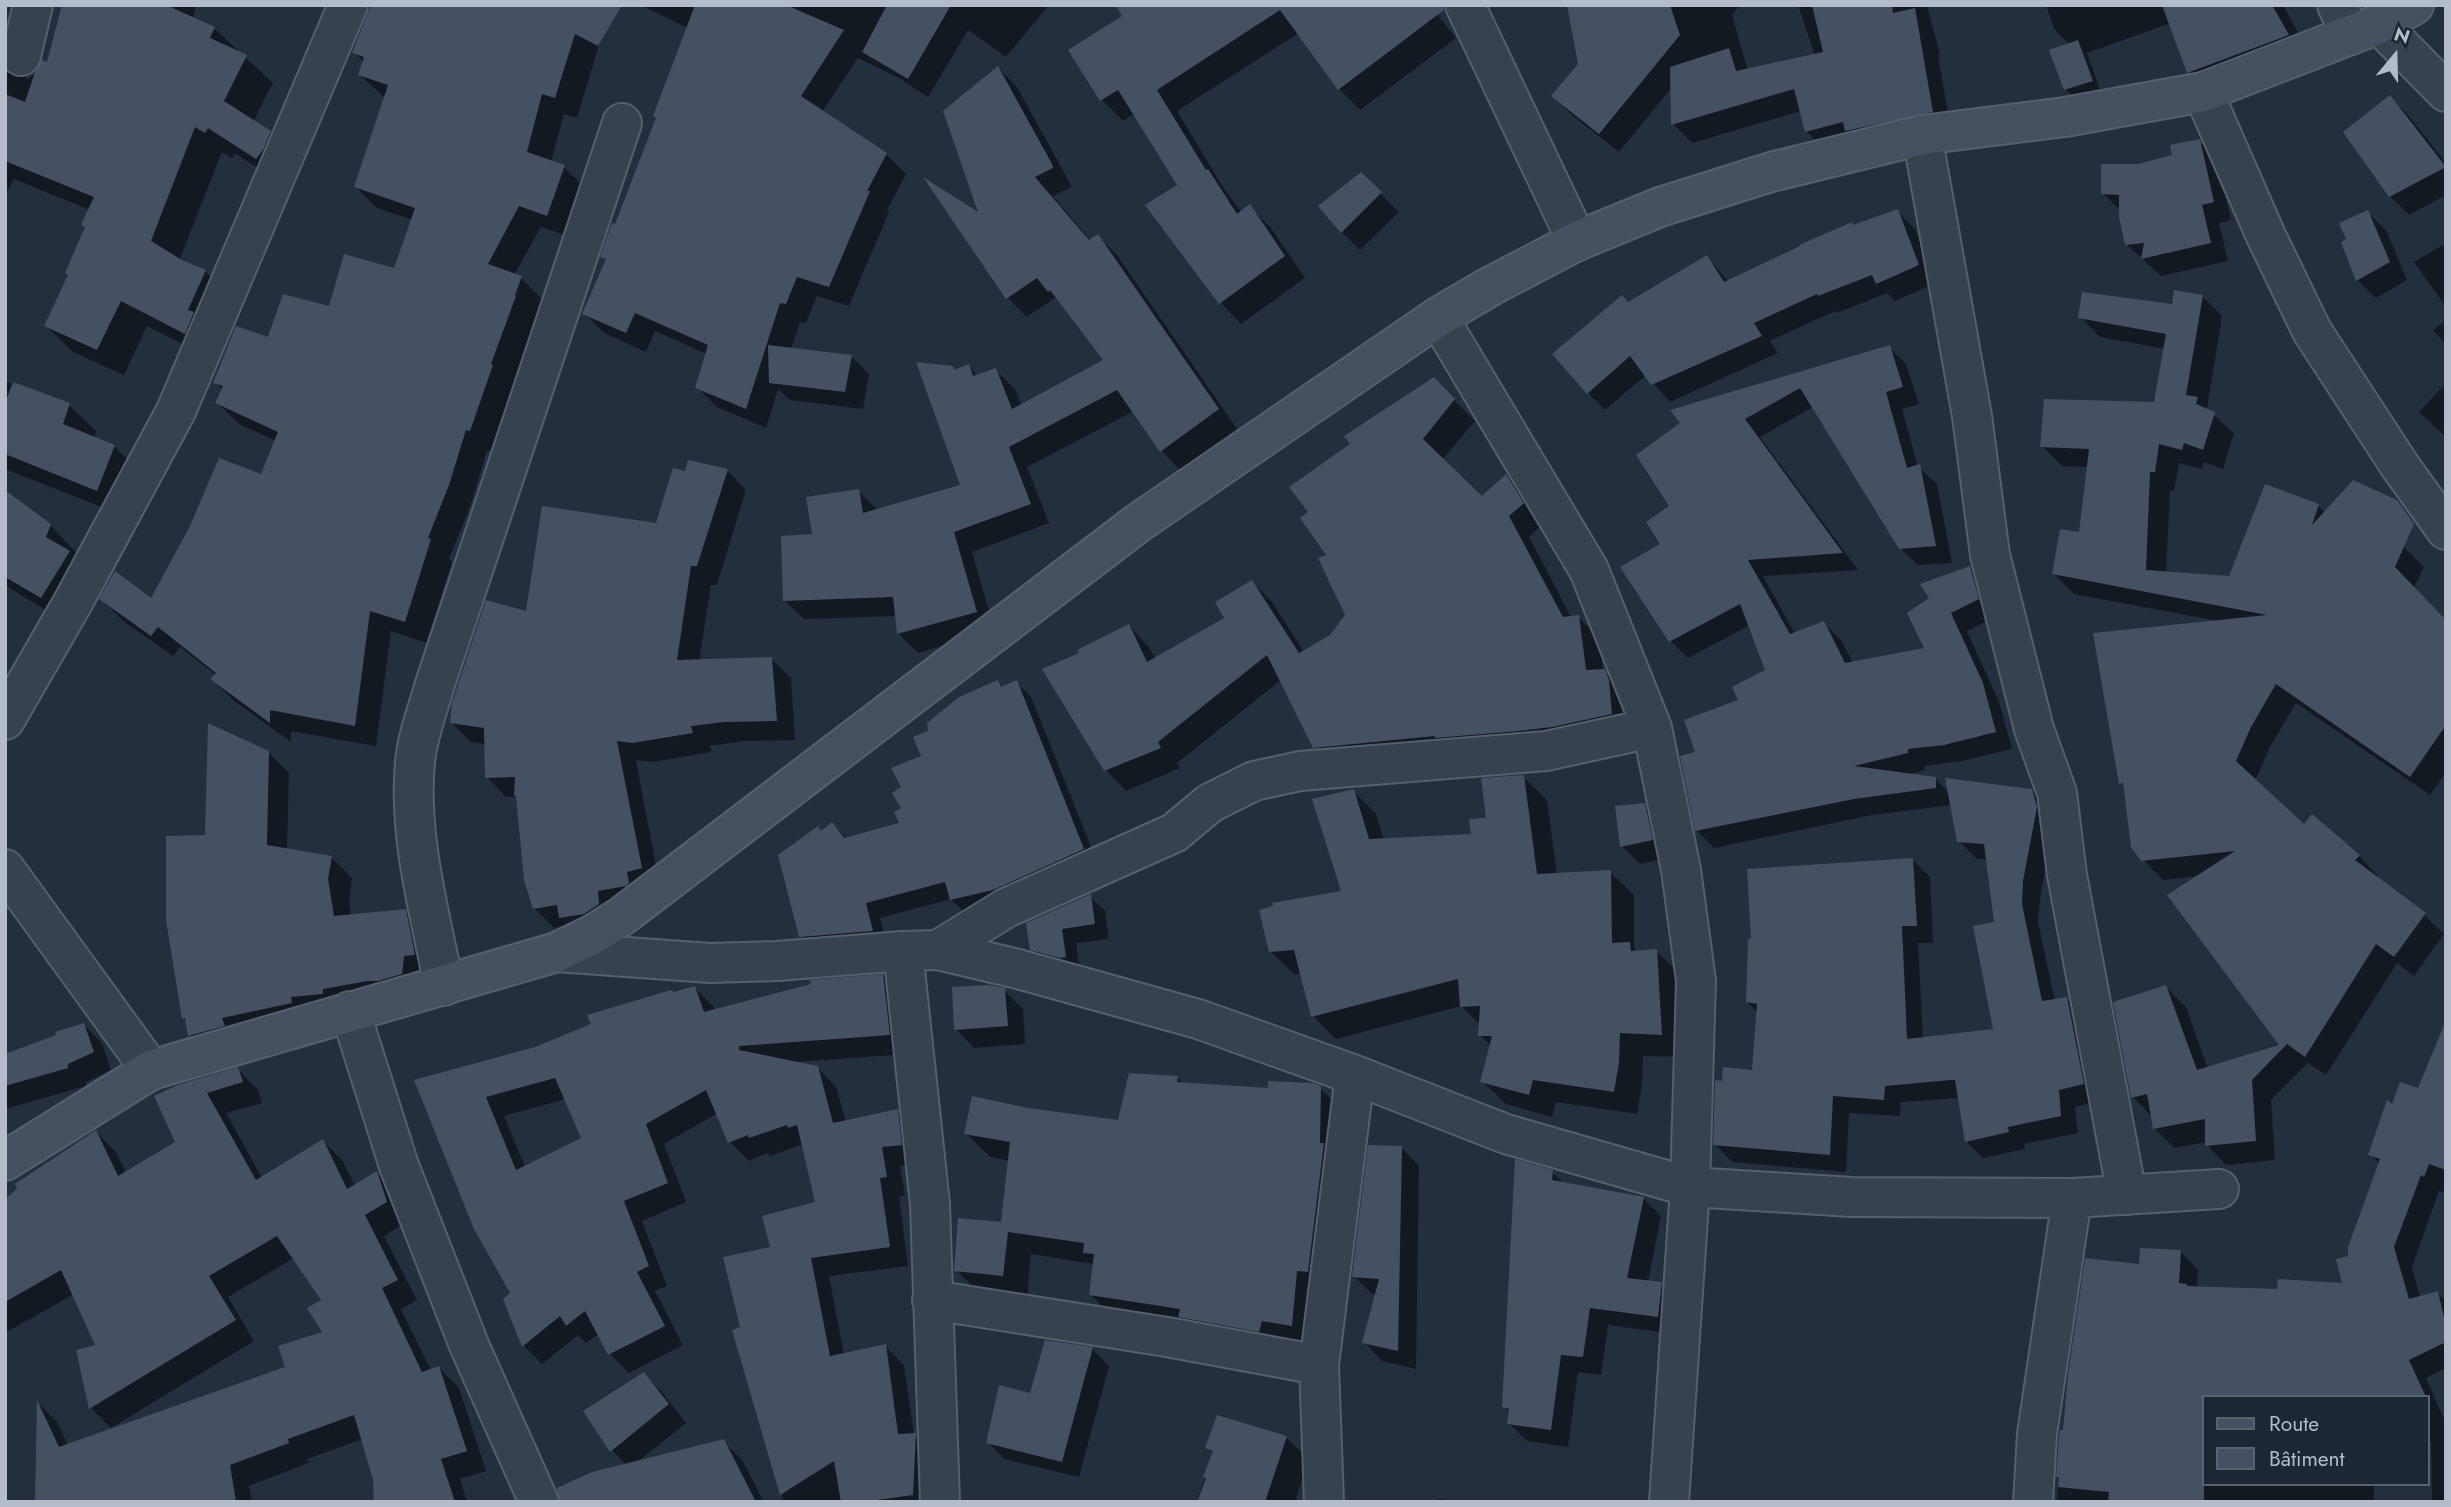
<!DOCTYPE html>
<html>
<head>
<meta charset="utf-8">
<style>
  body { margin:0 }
  #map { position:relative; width:2451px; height:1507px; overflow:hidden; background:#242f3e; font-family:Jost,sans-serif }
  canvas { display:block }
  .frame { position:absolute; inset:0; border:7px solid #b4bcc9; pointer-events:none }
  .legend { position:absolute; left:2202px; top:1395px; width:228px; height:91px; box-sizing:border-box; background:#1d2633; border:2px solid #59626f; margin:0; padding:9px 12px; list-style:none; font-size:21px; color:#b4bcc9 }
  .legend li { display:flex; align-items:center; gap:14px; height:35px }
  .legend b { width:35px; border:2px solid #59626f }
  .north { position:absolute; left:2360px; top:21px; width:70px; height:70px; -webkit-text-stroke:5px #1d2633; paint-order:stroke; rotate:19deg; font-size:19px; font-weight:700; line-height:28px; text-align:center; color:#b4bcc9 }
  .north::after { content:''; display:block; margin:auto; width:24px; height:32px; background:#b4bcc9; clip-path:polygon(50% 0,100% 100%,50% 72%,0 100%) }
</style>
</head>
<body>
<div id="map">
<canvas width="2451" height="1507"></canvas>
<div class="frame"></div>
<ul class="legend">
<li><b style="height:9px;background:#465061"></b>Route</li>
<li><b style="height:19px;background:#455162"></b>Bâtiment</li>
</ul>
<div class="north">N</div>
</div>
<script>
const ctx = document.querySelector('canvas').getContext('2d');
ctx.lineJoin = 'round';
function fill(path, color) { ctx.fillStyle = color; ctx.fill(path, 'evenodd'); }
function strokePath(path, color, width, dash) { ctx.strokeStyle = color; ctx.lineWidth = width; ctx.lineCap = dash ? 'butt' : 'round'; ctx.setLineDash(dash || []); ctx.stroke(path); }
const shadow = new Path2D(`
  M64,5H196L193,19L214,28L273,83L253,122L270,133L296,159L283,185L235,153L232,158L222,152L179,261L205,271L231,298L212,359L147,326L124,375L73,352L46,326L70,276L87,228L90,210L14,179L5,196V54L27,75L26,80L48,64Z
  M640,5H1049L1006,57L968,30L928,97L899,78L858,58L822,112L886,154L906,174L887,210L889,212L849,306L817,296L806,323L800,322L791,350L851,356L869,374L863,409L790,400L778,389L766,428L717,407L697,387L707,354L655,331L646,352L604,333L584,313L607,261L602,256L657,119L688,28Z
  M1140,5H1430L1456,38L1360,110L1339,89L1299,33L1177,111L1223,187L1242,213L1250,207L1271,228L1305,278L1241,324L1220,302L1179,185L1134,114L1123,121L1102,100L1070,51Z
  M1569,5H1740L1732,15L1748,71L1815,56L1798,5H1931L1927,6L1940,54L1938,55L1951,130L1825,150L1806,131L1801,111L1692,143L1673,124L1672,87L1619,152L1572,115L1553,96L1580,64Z
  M2046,5H2283L2314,62L2215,98L2189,72L2171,23L2087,53L2100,90L2075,98L2066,90L2052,51L2070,45L2054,29Z
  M604,29L577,118L564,114L551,162L564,167L585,188L568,236L541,227L514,275L521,278L542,299L491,451H487L470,507L449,559L452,562L426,643L391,631L376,746L291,731V742L233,700L212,679L216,675L180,647L173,656L123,621L101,599L152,601L262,476L276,441L239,424L217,403L223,390L215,382L269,339L331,309L396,270L413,220L377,208L356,187L385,98L360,75L364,62L354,52Z
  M998,68L1017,87L1071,185V187L1053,196L1091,241L1098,236L1117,255L1237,429L1180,470L1161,450L1134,411L1027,467L1049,523L972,552L995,631L918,653L899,634L897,616L804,619L784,600L814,536L858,491L878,510L962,486L952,368L956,371L969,366L978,376L995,370L1015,389L1022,406L1106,361L1056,297L1027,317L1008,298L981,216Z
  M2390,97L2408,115L2446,163V195L2409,215L2390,196Z
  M2199,141L2217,159L2231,220L2219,223L2228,261L2161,276L2126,244L2121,211L2103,193L2138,165L2174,156Z
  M1361,175L1399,212L1360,250L1342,232Z
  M1897,211L1915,229L1936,283L1895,301L1887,293L1837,313L1835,311L1770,341L1778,353L1670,402L1646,375L1605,410L1588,393L1629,304L1707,257L1729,282L1854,227Z
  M2367,212L2386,230L2407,280L2376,298L2357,280L2348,240Z
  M2446,243V307L2414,262Z
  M2202,296L2222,316L2207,409L2234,433L2223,469L2204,462L2202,469L2179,463L2174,491H2170L2166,573L2231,577L2318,506L2326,513L2347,489L2424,567L2414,588L2446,620V773L2430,795L2296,703L2270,747L2255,781L2304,827L2359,856L2378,876L2376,878L2424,915L2444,934L2414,976L2397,963L2326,1075L2308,1063L2271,1100L2275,1160L2226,1165L2207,1145V1142L2174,1148L2154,1128L2152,1117L2133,1097L2166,987L2186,1007L2208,1069L2282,1046L2200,876L2163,880L2143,860L2126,788L2121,783L2218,621L2074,594L2054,574L2080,534L2089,467L2062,466L2042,446L2156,404L2166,349L2100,337L2080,317L2173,306Z
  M2446,320V345L2433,330Z
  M1889,347L1906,364L1919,404L1902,409L1918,467L1937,484L1952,563L1918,565L1900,548L1813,407L1760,437L1858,570L1763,576L1795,634L1824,623L1841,640L1853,663L1927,649L1970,568L1987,585L1995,617L1967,631L1999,702L2012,749L1962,761L1924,766L1925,770L1907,775L1935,778L1950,794L2031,790L2049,808L2053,826L2040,899L2038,922L2055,1001L2067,999L2084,1016L2100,1101L2075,1107L2078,1133L2024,1144L2025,1149L1983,1158L1966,1141L1960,1098L1901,1102L1900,1116L1849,1113L1846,1172L1732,1162L1715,1144L1723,1082L1753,1072L1758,1013L1747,1002L1913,860L1930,877L1933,943H1918L1923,1039L1995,1030L1996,923L1988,859H1977L1959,841L1952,805L1872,815L1714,848L1697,831L1741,701L1767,671L1750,625L1688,658L1671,641L1662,544L1671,506L1638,456Z
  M1433,379L1475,421L1442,460L1482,499L1506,476L1526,496L1543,524L1529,537L1571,617H1578L1599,637L1603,670L1625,691L1631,734L1335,768L1315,747L1281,680L1177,763L1180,768L1126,791L1106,770L1044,670L1081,654L1129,626L1149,647L1155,659L1227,618L1252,582L1272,602L1304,652L1331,636L1347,616L1328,556L1311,512L1353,445Z
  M5,381L69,405L96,431L94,438L114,446L141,473L124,516L5,469Z
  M2446,383V437L2419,412Z
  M727,470L746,490L717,585H711L699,661L771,658L791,678L795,740L744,741L710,746L711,752L653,762L636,760L660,888L569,925L554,928L534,908L518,797H506L487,777L486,744L471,742L451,722L528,613L657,525L686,473Z
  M5,492L50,525L76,552L74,558L96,579L68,624L5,585Z
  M998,682L1003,688L1016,682L1031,697L1098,864L966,914L951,899L880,918L887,946L816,952L801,936L822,832L832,824L847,839L901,824L903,787L923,757L930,732Z
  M268,752L289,773L287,850L331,857L352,878L349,900L351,916L405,910L426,931L423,995L211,1056L190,1035L188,1023L183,1018L206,837Z
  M1523,777L1547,800L1557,875L1610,872L1634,895V949L1638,952L1656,951L1680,974L1685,1057L1643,1056L1642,1086L1637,1114L1556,1102L1552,1117L1506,1104L1482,1081L1491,1046L1480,1035L1481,1026L1461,1006L1336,1039L1313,1016L1302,974H1294L1270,951L1343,893L1353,791L1376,814L1384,840L1472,836Z
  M1644,805L1663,823L1670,858L1640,864L1622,846Z
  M1090,896L1105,911L1109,939L1076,943L1080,972L1047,964L1032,949Z
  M883,976L902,995L908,1054L795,1062L817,1067L836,1087L846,1122L897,1110L916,1130L920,1163L900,1166L905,1195L899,1197L908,1266L829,1276L844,1355L885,1346L904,1365L914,1435L934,1453L932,1502H784L763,1431L742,1329L772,1248L817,1203L803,1144L770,1156L767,1153L749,1161L730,1142L718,1113L664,1144L686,1202L642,1221L667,1286L655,1291L683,1345L629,1373L610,1354L599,1334L586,1343L578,1335L542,1364L524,1346L513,1294L416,1081L535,1049L674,994L695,988L714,1007L715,1011ZM566,1099L583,1139L525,1167L504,1116Z
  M1004,990L1023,1009L1025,1044L974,1048L956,1029Z
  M2446,1021V1185L2443,1193L2439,1191L2412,1267L2420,1297L2437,1293L2446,1301V1368L2426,1378L2443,1417H2446V1502H2432L2431,1442L2428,1443V1397H2204V1484H2374V1502H2057L2061,1436L2065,1432L2140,1266L2180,1251L2198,1270L2197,1288L2279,1291L2344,1285L2350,1257L2380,1164L2370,1154L2393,1107L2419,1091Z
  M84,1025L102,1043L111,1070L86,1082V1086L5,1109V1057Z
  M238,1069L258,1090L262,1103L226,1113L262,1178L323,1141L343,1161L355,1186L377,1173L397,1193L406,1222L384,1236L417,1300L401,1309L431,1371L439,1368L459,1388L486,1471L460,1479L467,1502H381L363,1439L307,1459L308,1463L249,1486L252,1502H37L39,1404L57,1422L68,1446L287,1368L325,1333L324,1301L294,1258L228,1297L254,1341L111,1428L91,1408L98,1346L74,1294L5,1333V1202L96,1132L116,1152L126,1173L177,1143L156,1097Z
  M1177,1077L1184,1084L1269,1090L1320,1088L1344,1112L1315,1349L1115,1319L1091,1295L1094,1264L1031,1254L1027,1299L980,1294L956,1270L1003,1224L1010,1161L990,1157L966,1133L1028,1110L1120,1122Z
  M1401,1147L1419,1166L1416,1369L1382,1361L1364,1342L1377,1295L1372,1294L1354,1276Z
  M1552,1172L1565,1184L1643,1198L1661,1216L1648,1282L1661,1284L1679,1302L1675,1334L1608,1325L1601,1375L1578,1372L1568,1447L1527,1441L1509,1423L1510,1413L1504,1407Z
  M1092,1349L1109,1366L1079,1477L1004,1459L988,1442L1031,1395Z
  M644,1374L662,1392L686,1423L637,1462L723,1441L742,1460L764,1502H589L580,1477L626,1465L612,1450Z
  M1286,1437L1309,1460L1296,1498L1300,1502H1196L1214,1454L1208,1448Z
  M1438,1499L1479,1502H1437Z`);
const building = new Path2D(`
  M62,5H166L215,27L210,38L247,55L224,101L271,131L263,150L256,159L208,128L205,133L195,127L151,241L182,260L206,270L188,310L194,312L185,334L121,301L97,350L44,326L68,275L65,273L85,227L81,225L94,197L5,161V94L25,102L35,72L42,60L47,62Z
  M371,5H622L598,46L575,34L555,98L542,94L527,152L565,165L547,216L519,206L488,264L522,276L515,295L516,296L491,364L493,365L470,431L466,430L449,485L428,538L431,539L405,622L370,611L355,726L270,710V723L210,679L216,673L158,627L151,636L99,599L115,571L151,598L190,526L219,458L261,474L278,432L215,403L223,386L213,383L236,326L268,337L283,294L329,306L344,254L394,268L415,208L354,187L388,85L358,75L364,57L352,53Z
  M695,5H786L844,30L801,96L887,153L867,191H870L829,287L797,277L786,304L780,303L746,409L695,388L708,345L635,313L626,333L582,314L606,259L600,257L612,223L615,224L656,118L653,116Z
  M887,5H951L908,79L862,52Z
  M1116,5H1443L1444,10L1338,90L1280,10L1157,90L1206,170L1208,169L1237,214L1250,204L1285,256L1219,304L1145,205L1177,185L1118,90L1100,101L1068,50L1122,16Z
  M1567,5H1670L1680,35L1599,134L1551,96L1578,64Z
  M1812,5H1892L1893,13L1915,8L1933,112L1845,131L1843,122L1805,132L1794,89L1671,125L1670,67L1729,48L1736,71L1823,52Z
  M2162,5H2272L2289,35L2187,73Z
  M2078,40L2093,81L2064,90L2049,50Z
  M998,66L1052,164L1053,168L1035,177L1089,240L1098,234L1219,409L1160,452L1117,390L1009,447L1031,504L954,532L977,612L897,634L893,597L783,601L781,536L812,534L806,497L859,489L863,513L960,485L916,362L953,366L954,370L969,364L973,376L996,368L1012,409L1103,360L1050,290L1048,292L1037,278L1006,299L923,177L978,212L943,111Z
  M2390,95L2446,167L2389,197L2343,132Z
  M2200,139L2214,202L2202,205L2211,243L2141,259L2144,243L2125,245L2119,217V195L2101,194V164H2138L2172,155L2170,145Z
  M1361,172L1382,192L1341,233L1318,206Z
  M1898,209L1919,265L1876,284L1872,275L1818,296L1817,294L1754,323L1762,336L1651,385L1630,356L1587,394L1552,354L1622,295L1628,302L1707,255L1724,282L1800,246L1799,245L1852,222L1853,225Z
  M2368,210L2390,262L2356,281L2341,242L2346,239L2339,223Z
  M2174,290L2203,295L2186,395L2198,397L2196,404L2215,412L2203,450L2184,443L2182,450L2159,444L2155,472H2150L2146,570L2229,576L2265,484L2319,504L2312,525L2353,480L2397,500L2414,524L2395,567L2446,620V725L2410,777L2276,684L2251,727L2236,761L2304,824L2312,814L2360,855L2355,860L2426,913L2394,957L2376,944L2305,1057L2287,1044L2252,1080L2256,1141L2205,1146V1119L2153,1129L2147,1094L2131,1098L2113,1002L2166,985L2197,1070L2279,1045L2167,895L2235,851L2141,861L2131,847L2123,783L2119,784L2093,633L2267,615L2052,574L2060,529L2079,532L2089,449L2040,447L2044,399L2154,402L2166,334L2078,318L2082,292L2172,304Z
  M768,345L852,355L845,392L769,383Z
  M1890,345L1903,387L1886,392L1907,468L1920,464L1936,546L1899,549L1800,388L1745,419L1843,553L1748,560L1790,634L1824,621L1845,663L1924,648L1907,613L1929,598L1920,584L1970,566L1979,599L1951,613L1983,683L1996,732L1944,745L1908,749V753L1854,766L1936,777V788L1854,799L1695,831L1680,756L1695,752L1684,720L1738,700L1732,687L1765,670L1740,604L1669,642L1620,567L1660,544L1646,522L1669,506L1636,455L1680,423L1670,410Z
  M1434,377L1455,399L1423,439L1482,496L1506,474L1524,503L1509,516L1563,617L1579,615L1586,670L1605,669L1609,680L1612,714L1552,727L1518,731L1435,738V736L1313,748L1267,655L1158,742L1161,748L1104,771L1042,669L1079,653L1077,650L1129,624L1147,662L1224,618L1215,602L1252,580L1299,653L1330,635L1345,615L1318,558L1326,555L1300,518L1308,512L1289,487L1350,444L1344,436Z
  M13,382L70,403L63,424L115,445L97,491L5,454V403Z
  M688,460L728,469L697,566H691L677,660L772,657L777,721L724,722L691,726L693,733L632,743L617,741L642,868L627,872L629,883L626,886L598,891L599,904L584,914L559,918L557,905L533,909L524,880L516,796H514L515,777L485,778L484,728L450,723L452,703L486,600L526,611L542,506L656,523L673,468L685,471Z
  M5,490L51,524L46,537L70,551L41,598L5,577Z
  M998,680L1001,687L1017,680L1084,849L993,890L950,900L945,882L866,903L873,931L799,937L778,855L818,826L821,831L832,822L844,838L899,823L894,812L901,808L892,793L901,787L891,768L921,756L913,737L928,731L927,723L959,697Z
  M208,723L269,751L267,845L332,856L328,879L334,916L406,909L415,955L404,956L402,974L378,981H368L323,989V994L291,997L292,1003L222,1018L225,1026L188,1036L185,1018L182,1019L166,920V836L205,835Z
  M1524,775L1537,874L1611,870L1612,943L1630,942L1631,951L1657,949L1662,1035L1620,1033L1619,1062L1614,1092L1533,1080L1529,1095L1480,1082L1492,1036H1478L1480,1006L1460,1007L1458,979L1311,1017L1294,950L1269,952L1259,910L1273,906L1272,903L1341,891L1312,799L1354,789L1369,839L1471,834L1469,819L1486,818L1481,778Z
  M1945,778L2032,789L2037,807L2023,881L2022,904L2042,1001L2067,997L2084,1084L2059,1090L2061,1116L2008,1127L2009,1132L1965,1142L1955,1080H1951L1885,1086L1884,1100L1833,1096L1830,1155L1713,1145L1715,1080L1722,1081L1723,1067L1752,1070L1757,1004L1746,1002L1748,939H1751L1747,869L1913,858L1917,926H1902L1907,1039L1993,1029L1973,926L1994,922L1984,844L1957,842Z
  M1645,803L1653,840L1620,847L1615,806Z
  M1091,894L1095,924L1062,929L1066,957L1060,958L1030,950L1026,923Z
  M883,974L890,1035L739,1046V1050L818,1066L833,1123L898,1109L902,1145L882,1147L887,1177L880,1178L890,1247L811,1258L830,1356L886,1344L898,1434L916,1433L913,1495L863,1502H841L834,1461L780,1495L732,1330L740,1327L723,1257L770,1247L762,1216L815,1202L797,1125L788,1128L787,1125L749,1138L748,1135L728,1143L706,1090L646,1124L668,1183L624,1201L649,1266L637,1272L665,1326L608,1355L585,1311L566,1326L560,1316L522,1347L503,1299L510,1293L474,1229L414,1080L535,1047L591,1024L587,1015L671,990L674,992L695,986L704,1012L811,984L810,980ZM555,1078L581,1138L516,1170L486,1097Z
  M989,985L1005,988L1008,1026L954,1030L952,987Z
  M84,1023L94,1052L68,1064V1068L5,1086V1054L56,1035L55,1032Z
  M2445,1023L2446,1170L2429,1164L2424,1177L2421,1175L2394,1247L2409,1299L2438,1291L2446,1326V1342L2409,1360L2426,1397H2204V1502H2108L2109,1492L2058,1487L2059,1477H2056L2059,1436L2060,1430H2063L2068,1375L2085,1258L2139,1264L2140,1248L2181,1250L2179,1283L2187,1284V1286L2277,1289L2278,1279L2342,1283L2336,1259L2348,1256V1247L2380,1159L2368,1155L2387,1100L2392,1104L2400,1082L2418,1088Z
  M238,1067L243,1082L207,1093L256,1180L323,1139L347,1189L377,1171L387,1202L365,1215L398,1280L382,1288L422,1372L439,1366L467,1451L441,1459L455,1502H374L373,1480L354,1415L288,1439L289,1443L230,1465L236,1502H35L37,1400L59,1447L285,1367L278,1346L322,1332L307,1308L321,1300L277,1236L209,1276L236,1320L89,1409L76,1350L95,1345L61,1270L5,1302V1200L17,1188L15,1184L96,1130L118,1176L175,1142L154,1096L178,1085Z
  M1129,1073L1178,1076L1177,1082L1268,1088V1081L1312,1083L1321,1086L1320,1143H1324L1308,1272L1297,1271L1292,1326L1262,1321L1259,1332L1178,1317L1180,1309L1089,1295L1094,1254L1083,1253L1084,1243L1008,1232L1003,1276L954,1271L958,1218L1001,1222L1010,1142L964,1134L972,1096L1028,1108L1118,1120Z
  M1368,1145L1402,1146L1398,1351L1362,1343L1379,1279L1352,1277Z
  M1515,1159L1553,1170L1552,1180L1644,1197L1627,1278L1662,1282L1658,1317L1590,1308L1583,1357L1561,1355L1551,1430L1507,1424L1509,1409L1502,1407Z
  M1045,1340L1093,1347L1062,1462L986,1443L999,1385L1030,1393Z
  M644,1372L669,1404L610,1452L583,1411Z
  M1217,1415L1287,1436L1265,1502H1197L1206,1478L1203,1477L1213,1451L1205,1448Z
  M724,1439L756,1502H560L557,1488L592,1472Z`);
const street = new Path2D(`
  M1465,5L1577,241
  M2337,5L2351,35
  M2379,24L2446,92
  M21,56L33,5
  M2203,92L2266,236L2312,331L2400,466L2446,530
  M1922,135L1972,416L1990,555L2034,729L2057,793L2067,875L2127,1195
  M1438,317L1589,570L1652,728L1681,870L1696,981L1690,1187L1669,1502
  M5,720L72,604L176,411L348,5
  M5,869L151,1070
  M938,950L1018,969L1198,1019L1355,1075L1506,1134L1690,1187L1852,1197L2072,1198L2219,1189
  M903,951L930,1204L940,1502
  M557,952L710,963L777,961L903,951L938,950L1006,908L1174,833L1210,803L1254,781L1300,771L1546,751L1652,728
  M444,986C430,913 408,837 415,762C417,737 428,709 435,684L622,123
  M350,1011L399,1166L469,1345L539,1502
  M932,1300L1167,1337L1319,1365
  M1324,1502L1319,1365L1355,1075
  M2033,1502L2037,1434L2072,1198`);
const secondary = new Path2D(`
  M5,1161L151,1070L557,952L592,935L622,916L1138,523L1438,317L1491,286L1577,241L1660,207L1771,172L1922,135L2065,117L2203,92L2379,24L2414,5`);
fill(shadow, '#0007');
fill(building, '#455162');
strokePath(street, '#565f6c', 42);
strokePath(secondary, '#565f6c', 42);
strokePath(street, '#38414e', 38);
strokePath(secondary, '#465061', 38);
</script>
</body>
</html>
